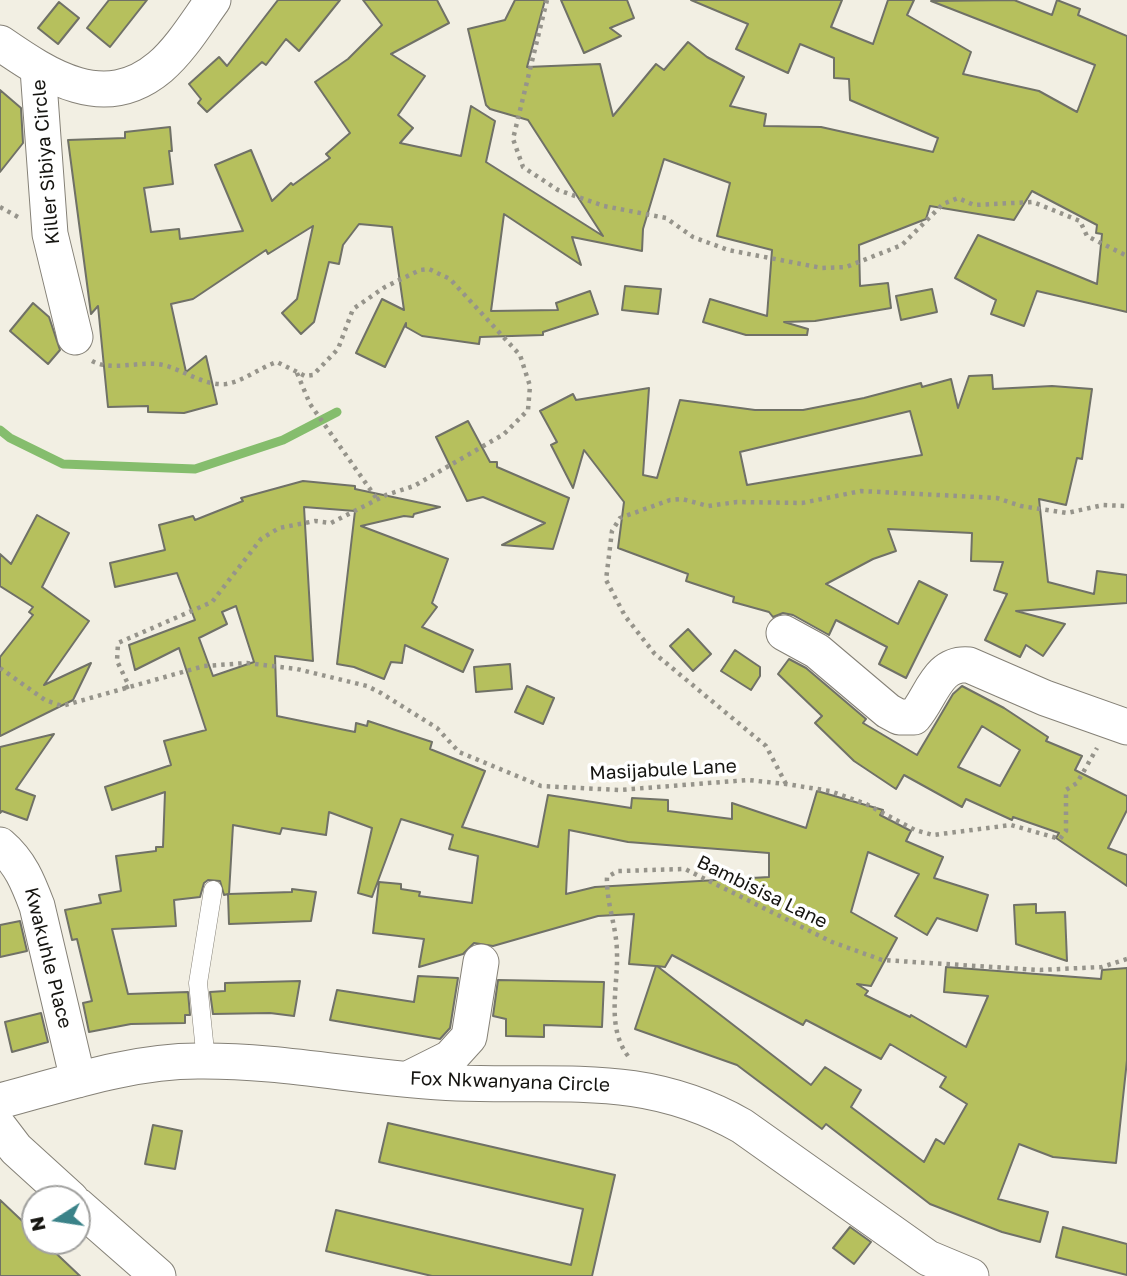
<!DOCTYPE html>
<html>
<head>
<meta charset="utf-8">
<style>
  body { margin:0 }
  #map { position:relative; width:1127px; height:1276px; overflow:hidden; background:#f2efe3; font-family:"Golos Text",sans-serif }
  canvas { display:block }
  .north { position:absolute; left:21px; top:1185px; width:70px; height:70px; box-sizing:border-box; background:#fff; border:2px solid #a1a19f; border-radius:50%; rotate:258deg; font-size:19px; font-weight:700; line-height:28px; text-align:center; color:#151410 }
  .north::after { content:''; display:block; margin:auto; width:24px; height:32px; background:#3a8288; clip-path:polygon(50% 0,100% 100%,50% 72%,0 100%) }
</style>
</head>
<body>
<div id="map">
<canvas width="1127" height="1276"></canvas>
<div class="north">N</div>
</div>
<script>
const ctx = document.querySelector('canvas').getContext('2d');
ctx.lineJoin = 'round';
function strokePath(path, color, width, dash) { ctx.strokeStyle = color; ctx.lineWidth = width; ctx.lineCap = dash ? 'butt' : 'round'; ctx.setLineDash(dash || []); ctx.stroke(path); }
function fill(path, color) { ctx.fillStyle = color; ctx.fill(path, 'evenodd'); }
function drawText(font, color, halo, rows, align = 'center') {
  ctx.font = font + ' "Golos Text",sans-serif'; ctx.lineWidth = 7; ctx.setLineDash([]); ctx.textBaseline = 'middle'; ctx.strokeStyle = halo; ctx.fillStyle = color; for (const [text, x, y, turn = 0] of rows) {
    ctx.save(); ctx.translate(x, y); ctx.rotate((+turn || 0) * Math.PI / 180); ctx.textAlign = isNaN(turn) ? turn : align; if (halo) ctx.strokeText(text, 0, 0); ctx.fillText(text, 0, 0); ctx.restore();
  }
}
const stream = new Path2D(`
  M0,430L10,438L63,464L195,469L283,440L337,412`);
const building = new Path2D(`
  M109,0H147L110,47L87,28Z
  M278,0H340L299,51L286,39L266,65L262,62L207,112L198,103L201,99L189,84L219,57L227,66Z
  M363,0H437L449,23L391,54L425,76L398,115L413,128L400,143L461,156L471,106L495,121L486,162L603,236L528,120L490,109L486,105L468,29L505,20L515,0H545L527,67L600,64L613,116L656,64L664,70L688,42L707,57L744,77L730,106L766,114L764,126L821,127L933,152L938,138L850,100L849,79L834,78V58L800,44L788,73L736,49L748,24L691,0H842L831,27L873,44L888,0H914L907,15L971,52L963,74L1039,91L1077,112L1095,65L931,1L1014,0L1052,15L1057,0L1080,9L1078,15L1127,36V312L1037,291L1024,326L991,314L996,300L955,278L978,235L1097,284L1102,234L1096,233L1097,225L1032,191L1014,220L930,206L926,219L859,245L860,286L888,283L891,308L815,321L784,322L808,329L807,335H746L703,322L710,299L767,316L772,250L717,236L730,183L664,159L643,229L642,251L572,237L581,265L504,214L491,311L558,310L556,303L590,291L598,314L543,332V335L480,337L479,344L422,336L406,327V323L385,367L356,353L382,299L404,310L392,227L359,224L343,245L339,264L329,262L314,322L301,334L282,313L297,299L313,226L268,254L266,250L193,299L171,304L186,372L206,356L217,404L184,413L148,412V406L108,407L98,306L91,314L68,140L125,138V132L170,127L172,151H169L173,184L144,188L151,232L179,229L180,239L243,231L215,165L251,150L272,201L291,183L293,185L330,158L326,154L350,133L315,82L348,59L382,25Z
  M561,0H627L634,18L610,28L621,36L584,53Z
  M59,2L79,18L58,44L38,28Z
  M0,90L21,108L23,143L0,172Z
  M625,286L661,289L658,314L622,310Z
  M932,289L937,312L901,320L896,296Z
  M33,303L49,317L60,350L48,364L10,331Z
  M992,375L993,389L1052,386L1092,389L1082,459L1077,458L1066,505L1039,499L1048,582L1094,594L1097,571L1127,575V603L1016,611L1065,624L1043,656L1026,645L1020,657L985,640L1007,594L994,590L1003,562L971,561L972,533L888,529L896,551L873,559L826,584L898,624L919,581L947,595L906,678L879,664L887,647L836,620L829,635L793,615L783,613L773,617L769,612L733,602L734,597L686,581L688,574L618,548L624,502L584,450L573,488L551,445L557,442L540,411L573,394L576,400L649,388L643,475L657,478L680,400L755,410H803L864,398L921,383L922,387L951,379L958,408L969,376ZM910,411L922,455L747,485L740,452Z
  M468,421L490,462H497V467L569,498L553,549L502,545L545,523L483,497L467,501L436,437Z
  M303,481L355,486V489L440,507L414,514L413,517L404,516L361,526L448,559L432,603L437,607L422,627L473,650L463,672L405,645L402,663L391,662L384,679L354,667L337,664L355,511L304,507L313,661L275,656L277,716L355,732L356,723L367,726L368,721L432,742L430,749L485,771L462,827L538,847L548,795L631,808L632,798L668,800V811L732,819V803L806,828L817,791L883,810L880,815L911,831L906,841L943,857L934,878L988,895L977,931L937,918L927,935L895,916L919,874L868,852L851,912L897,938L871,986L857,984L868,991L865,995L910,1017L911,1015L966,1047L988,996L944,992L946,967L1101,979L1102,970L1127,968V1060L1116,1163L1053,1157L1019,1144L998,1199L1048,1212L1040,1242L1002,1232L930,1204L826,1124L822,1129L737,1065L635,1029L656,966L629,964L634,914L598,916L493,946L474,943L463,954L419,967L424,939L373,933L379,882L401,884V889L420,892L419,896L472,903L478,856L449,849L453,835L401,819L372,897L358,893L372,828L329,812L326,835L282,828L280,834L233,825L229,894L292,892V889L316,892L311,921L229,924L228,894L224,895L220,881L208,880L204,883L200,897L174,900L176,926L112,929L128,994L188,992L190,1015H185V1023L131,1024L89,1032L83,1003L92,1001L77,939L72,940L65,910L101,903L99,895L121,891L116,856L156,851V847H163L165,792L112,810L105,787L171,765L164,741L206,730L179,648L135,670L129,645L195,620L177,573L115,587L110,563L165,550L159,525L193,516L195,520L243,501L241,498ZM236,606L254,662L213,676L199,638L227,624L222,612ZM569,830L628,842L769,853V877L595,887L566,894ZM672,955L803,1025L806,1020L881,1059L890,1044L946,1077L940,1087L967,1104L944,1144L936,1139L924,1162L851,1107L861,1090L825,1067L811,1085L657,966L665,967Z
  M37,515L69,533L42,587L89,621L44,685L91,663L73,700L0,736V657L33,615L29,612L33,607L0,586V554L11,564Z
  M688,629L711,654L693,671L670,646Z
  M735,650L760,667V676L751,690L721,671Z
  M789,659L806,668L866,719L863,723L917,755L953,694L962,686L1004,708L1048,737L1046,741L1082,756L1075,770L1127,796V810L1108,848L1127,855V886L1056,838L1059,833L1013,817L1012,820L966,799L962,807L904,775L896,789L854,761L815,723L822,716L778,674ZM982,726L1020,750L1000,786L958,767Z
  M510,664L512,689L476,692L474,667Z
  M527,686L554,698L543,724L515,712Z
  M54,734L16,789L35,796L27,820L2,811L0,813V747Z
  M1036,904V913L1065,912L1067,961L1016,944L1014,905Z
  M20,921L27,951L0,957V925Z
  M418,976L458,978L450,1028L440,1039L330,1020L337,990L414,1002Z
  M498,980L604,982L602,1027L544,1025V1037L506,1036V1019L493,1016Z
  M300,981L294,1016L270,1013L213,1014L210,992L225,991V983Z
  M41,1013L48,1042L12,1052L5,1022Z
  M388,1123L615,1175L592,1276H432L326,1251L336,1210L571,1265L583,1209L379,1162Z
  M153,1125L182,1131L175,1169L145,1164Z
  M0,1200L35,1233V1241H43L80,1276H0Z
  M850,1227L871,1242L854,1264L833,1248Z
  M1063,1227L1127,1244V1275L1056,1257Z`);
const path = new Path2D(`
  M547,0L513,139L523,167L558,190L604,206L666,218L693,237L728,250L822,268L846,267L902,245L943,204L958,198L974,205L1033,202L1080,221L1087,236L1127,256
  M0,207L18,217
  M92,361C112,372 141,360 163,365C184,370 204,386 226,384C244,381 259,368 277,362L305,376L313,375L338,349L353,309L385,287L420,270L429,269L450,279L520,355L530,386L528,410L504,434L414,486L386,495L331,523L315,521L279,528L261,539L212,602L118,643L117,661L129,686L123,689
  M297,373L310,404L377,499
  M0,668L45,700L62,706L204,666L247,663L297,669L367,686L381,693L437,728L459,752L541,786L619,790L748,780L786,784L830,791L866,804L915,830L933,835L1011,825L1060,839L1066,831V790L1077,783L1097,748
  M786,784L766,746L654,653L625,616L606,580L612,531L620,518L670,500L682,499L708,506L737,502L802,503L861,491L997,498L1021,506L1067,513L1103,505L1127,506
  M628,1056C606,1027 618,987 617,954C617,927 606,903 607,877L618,871L685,869L832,942L882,960L1040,970L1102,967L1127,959`);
const service = new Path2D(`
  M206,1061L198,983L213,890`);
const minor = new Path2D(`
  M0,43C48,76 104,114 160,67C181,49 197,22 213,0
  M38,69L50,234L75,337
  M784,633L817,651L888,711L899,717H914C932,696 937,662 969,665L1045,698L1127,727
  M0,845C20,862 28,882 37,906L78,1080
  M410,1078L450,1058L469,1037L481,962
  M0,1101C64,1084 131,1061 198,1061C285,1060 370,1080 457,1083C563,1087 645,1071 742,1126L928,1258L971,1276
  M0,1128L16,1149L71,1199
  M77,1205L158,1276`);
const streetNames = [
  ["Killer Sibiya Circle",46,162,-95],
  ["Masijabule Lane",663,770,-3],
  ["Bambisisa Lane",762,892,26],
  ["Kwakuhle Place",48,958,76],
  ["Fox Nkwanyana Circle",510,1082,2]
];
strokePath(stream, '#85bd6d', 9);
fill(building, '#b6c05d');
strokePath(building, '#707167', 2);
strokePath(service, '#858177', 19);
strokePath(minor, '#858177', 37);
strokePath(path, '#96948b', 4.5, [3.5, 5]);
strokePath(service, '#fff', 18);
strokePath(minor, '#fff', 35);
drawText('19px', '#151410', '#fff', streetNames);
</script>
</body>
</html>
